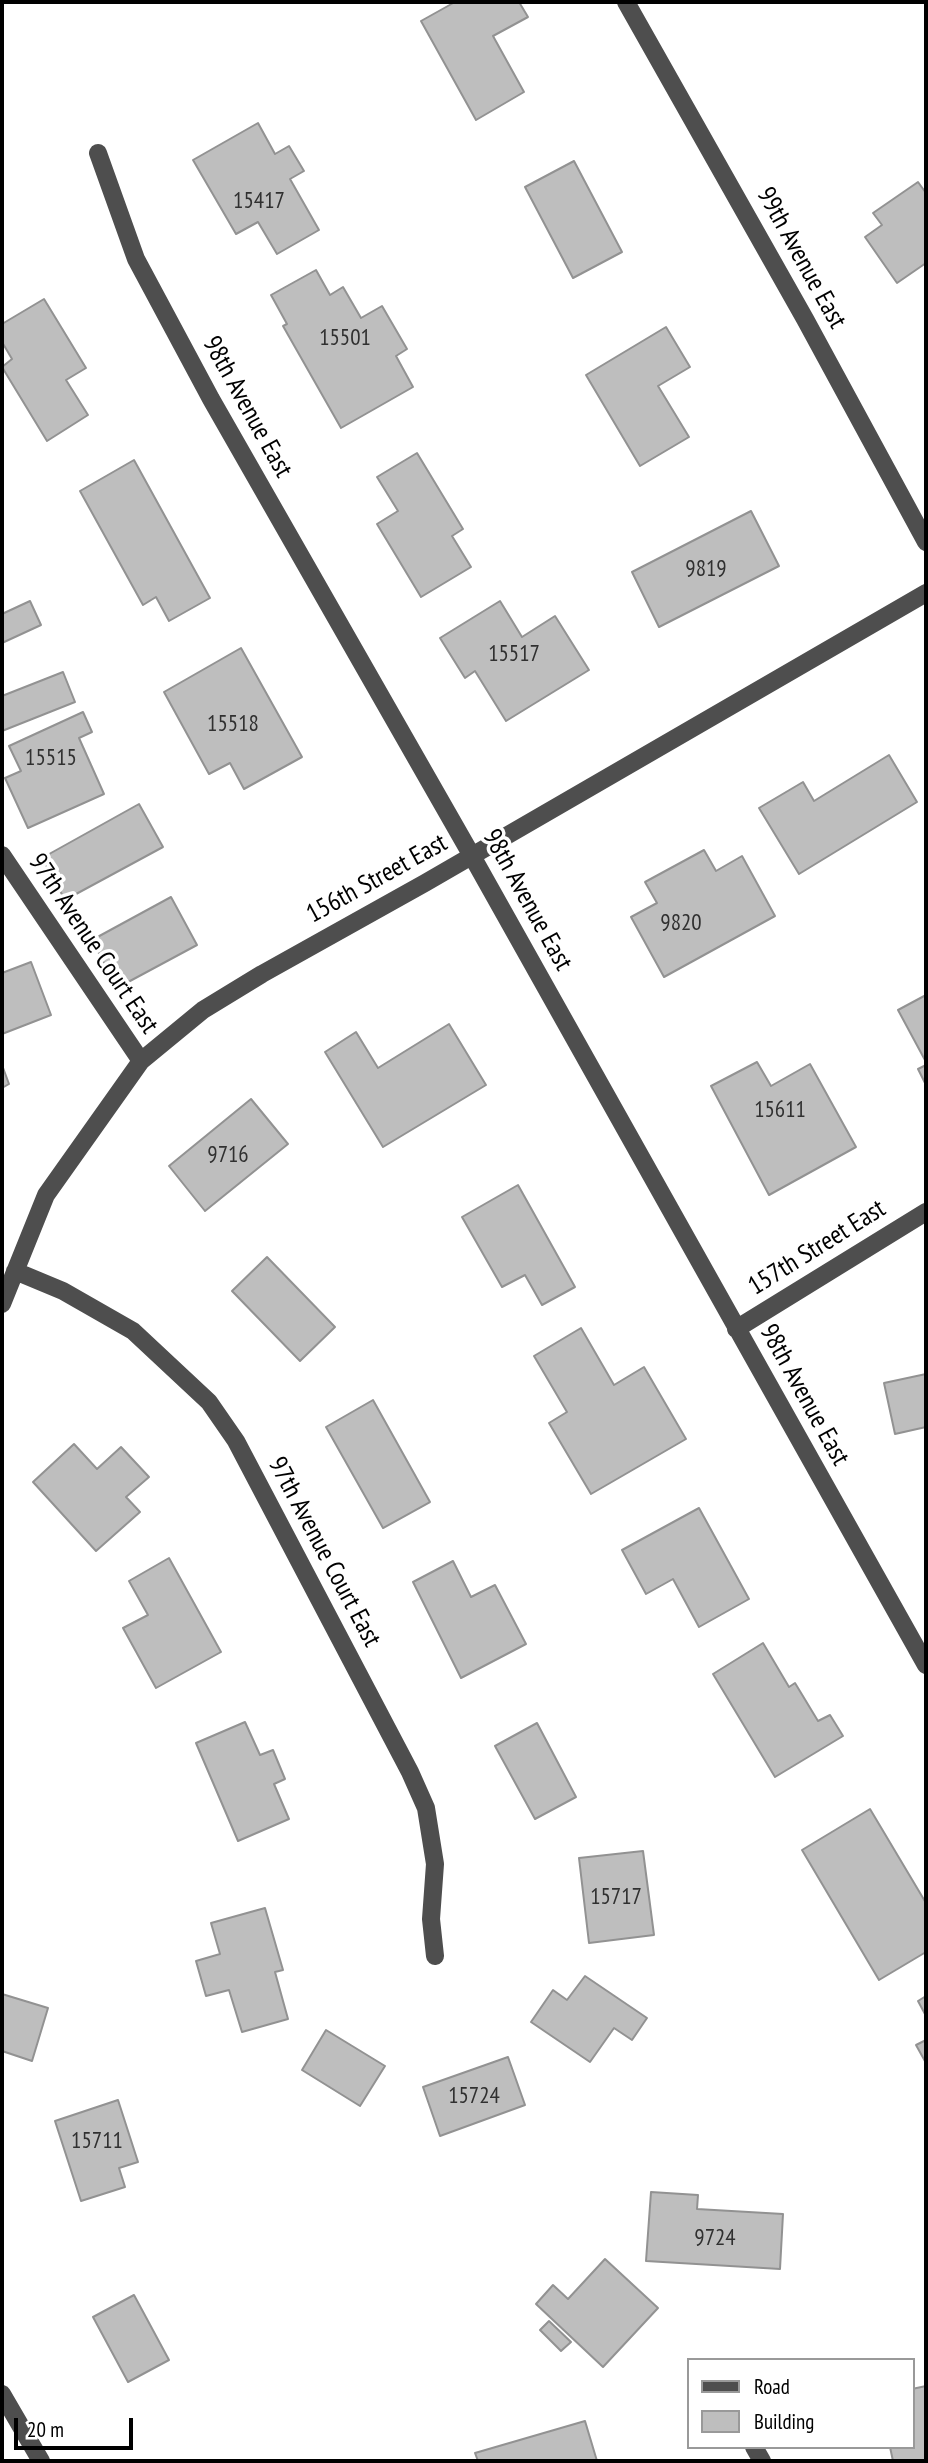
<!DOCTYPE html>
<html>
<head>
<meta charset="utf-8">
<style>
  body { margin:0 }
  #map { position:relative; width:928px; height:2463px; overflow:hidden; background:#fff; font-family:"PT Sans Narrow",sans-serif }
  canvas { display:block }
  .frame { position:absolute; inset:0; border:4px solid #000; pointer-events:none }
  .legend { position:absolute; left:687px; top:2358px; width:228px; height:91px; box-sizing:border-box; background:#fff; border:2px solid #999; margin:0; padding:9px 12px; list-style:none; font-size:21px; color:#000 }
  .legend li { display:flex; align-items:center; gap:14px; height:35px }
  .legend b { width:35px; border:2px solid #999 }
  .scale { position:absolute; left:14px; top:2418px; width:119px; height:32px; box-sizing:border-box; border:4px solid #000; border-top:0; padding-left:9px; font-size:21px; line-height:24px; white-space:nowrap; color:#000; -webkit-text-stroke:5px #fff; paint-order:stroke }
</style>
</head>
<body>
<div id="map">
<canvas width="928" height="2463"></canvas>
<div class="frame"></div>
<ul class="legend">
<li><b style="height:9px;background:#4e4e4e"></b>Road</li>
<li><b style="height:19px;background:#bebebe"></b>Building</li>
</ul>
<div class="scale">20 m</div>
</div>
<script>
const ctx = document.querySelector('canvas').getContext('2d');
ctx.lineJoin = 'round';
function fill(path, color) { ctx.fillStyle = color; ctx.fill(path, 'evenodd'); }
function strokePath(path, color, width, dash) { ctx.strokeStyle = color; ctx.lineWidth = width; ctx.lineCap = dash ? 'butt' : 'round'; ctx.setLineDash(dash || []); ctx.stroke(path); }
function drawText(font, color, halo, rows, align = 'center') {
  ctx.font = font + ' "PT Sans Narrow",sans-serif'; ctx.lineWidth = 7; ctx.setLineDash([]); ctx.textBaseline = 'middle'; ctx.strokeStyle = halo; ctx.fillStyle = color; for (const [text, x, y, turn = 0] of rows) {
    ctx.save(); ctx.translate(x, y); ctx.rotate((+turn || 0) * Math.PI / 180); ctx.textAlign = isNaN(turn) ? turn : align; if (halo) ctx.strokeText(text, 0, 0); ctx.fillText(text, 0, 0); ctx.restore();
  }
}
const building = new Path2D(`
  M455,2H519L528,17L493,36L524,92L476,120L421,21Z
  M258,123L275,154L289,146L304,171L290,179L319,230L277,254L258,222L236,234L193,160Z
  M574,161L622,252L573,278L525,187Z
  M918,182L926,193V263L897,283L865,237L882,225L873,213Z
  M316,270L330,295L343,287L361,318L382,306L407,349L396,356L413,387L341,428L283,326L287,324L271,295Z
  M44,299L86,368L66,380L88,415L47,441L2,367L12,359L2,342V324Z
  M666,327L690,367L658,386L689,437L640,466L586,375Z
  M417,453L463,529L452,536L471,567L421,597L377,524L398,511L377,477Z
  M134,460L210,598L169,621L156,597L143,605L80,491Z
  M751,511L779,566L659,627L632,572Z
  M30,601L41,625L2,643V614Z
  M500,601L522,637L555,616L589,670L506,721L475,671L465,678L440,638Z
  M241,648L302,757L244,789L230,763L209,774L164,692Z
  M63,672L75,702L2,731V696Z
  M83,712L92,732L79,738L104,794L28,828L5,778L21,771L9,746Z
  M889,755L917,802L799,874L759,808L803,782L814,801Z
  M139,804L163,847L65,900L42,858Z
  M704,850L716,871L742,856L775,916L664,977L631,917L657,903L645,882Z
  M171,897L197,945L117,988L92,940Z
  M31,962L51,1015L2,1034V973Z
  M926,995V1062L898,1010Z
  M449,1024L486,1085L383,1147L325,1052L356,1032L378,1068Z
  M757,1062L771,1086L810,1064L856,1147L769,1195L711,1086Z
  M2,1065L9,1084L2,1088Z
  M926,1065V1085L918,1069Z
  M251,1099L288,1144L205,1211L169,1166Z
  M518,1185L575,1287L542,1305L525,1275L502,1287L462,1217Z
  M267,1257L335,1327L300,1361L232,1291Z
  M581,1328L614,1385L644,1367L686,1439L591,1494L549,1423L567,1412L534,1356Z
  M926,1374V1427L895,1434L884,1383Z
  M373,1400L430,1502L383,1528L326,1427Z
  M74,1444L97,1469L121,1447L149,1477L126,1497L140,1512L96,1551L33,1482Z
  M699,1508L749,1599L699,1627L673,1579L646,1594L622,1550Z
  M169,1558L221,1652L156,1688L123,1628L148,1615L129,1581Z
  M453,1561L471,1597L495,1585L526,1644L461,1678L413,1582Z
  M763,1643L789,1687L795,1683L818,1721L830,1715L843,1736L775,1777L713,1674Z
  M245,1722L260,1755L273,1750L285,1779L274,1784L289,1819L238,1841L196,1743Z
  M537,1723L576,1797L535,1819L495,1746Z
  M870,1809L926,1903V1952L879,1980L802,1850Z
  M643,1851L654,1935L589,1943L579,1858Z
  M265,1908L283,1970L275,1972L288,2019L242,2032L229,1990L206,1996L196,1961L220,1954L211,1923Z
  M585,1976L647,2018L632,2040L614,2028L590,2062L531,2022L553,1990L567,2000Z
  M2,1994L48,2008L32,2061L2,2051Z
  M926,1996V2016L918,2001Z
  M326,2030L385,2066L360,2106L302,2070Z
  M926,2040V2063L916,2045Z
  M508,2057L525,2105L440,2136L423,2087Z
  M118,2100L138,2162L119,2168L125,2187L81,2201L55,2121Z
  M651,2192L698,2195L697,2209L783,2214L780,2269L646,2261Z
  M605,2259L658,2308L603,2367L536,2304L553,2285L568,2299Z
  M134,2295L169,2360L128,2382L93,2317Z
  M549,2321L571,2342L561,2351L540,2330Z
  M926,2386V2461H893L890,2447H912V2389Z
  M585,2421L597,2461H478L475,2453Z`);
const minor = new Path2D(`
  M626,2L805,319L926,542
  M98,153L136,259L211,399L472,856L926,1665
  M2,855L141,1061
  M15,1271L63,1291L133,1331L209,1402L236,1441L410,1772L426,1808L435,1864L431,1919L435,1956
  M2,1304L46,1195L141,1061L203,1010L262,974L425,883L926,593
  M736,1329L926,1212
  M2,2394L41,2461
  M754,2447L762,2461`);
const numberNames = [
  ["15417",259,201],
  ["15501",345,338],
  ["9819",706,569],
  ["15517",514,654],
  ["15518",233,724],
  ["15515",51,758],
  ["9820",681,923],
  ["15611",780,1110],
  ["9716",228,1155],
  ["15717",616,1897],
  ["15724",474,2096],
  ["15711",97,2141],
  ["9724",715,2238]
];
const streetNames = [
  ["99th Avenue East",801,258,61],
  ["98th Avenue East",247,407,61],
  ["156th Street East",377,879,-29],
  ["98th Avenue East",527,900,61],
  ["97th Avenue Court East",93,944,56],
  ["157th Street East",817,1248,-32],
  ["98th Avenue East",804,1395,61],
  ["97th Avenue Court East",324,1552,62]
];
fill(building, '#bebebe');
strokePath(building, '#929292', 2);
strokePath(minor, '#4e4e4e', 18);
drawText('23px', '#303030', null, numberNames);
drawText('26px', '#000', '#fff', streetNames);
</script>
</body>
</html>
